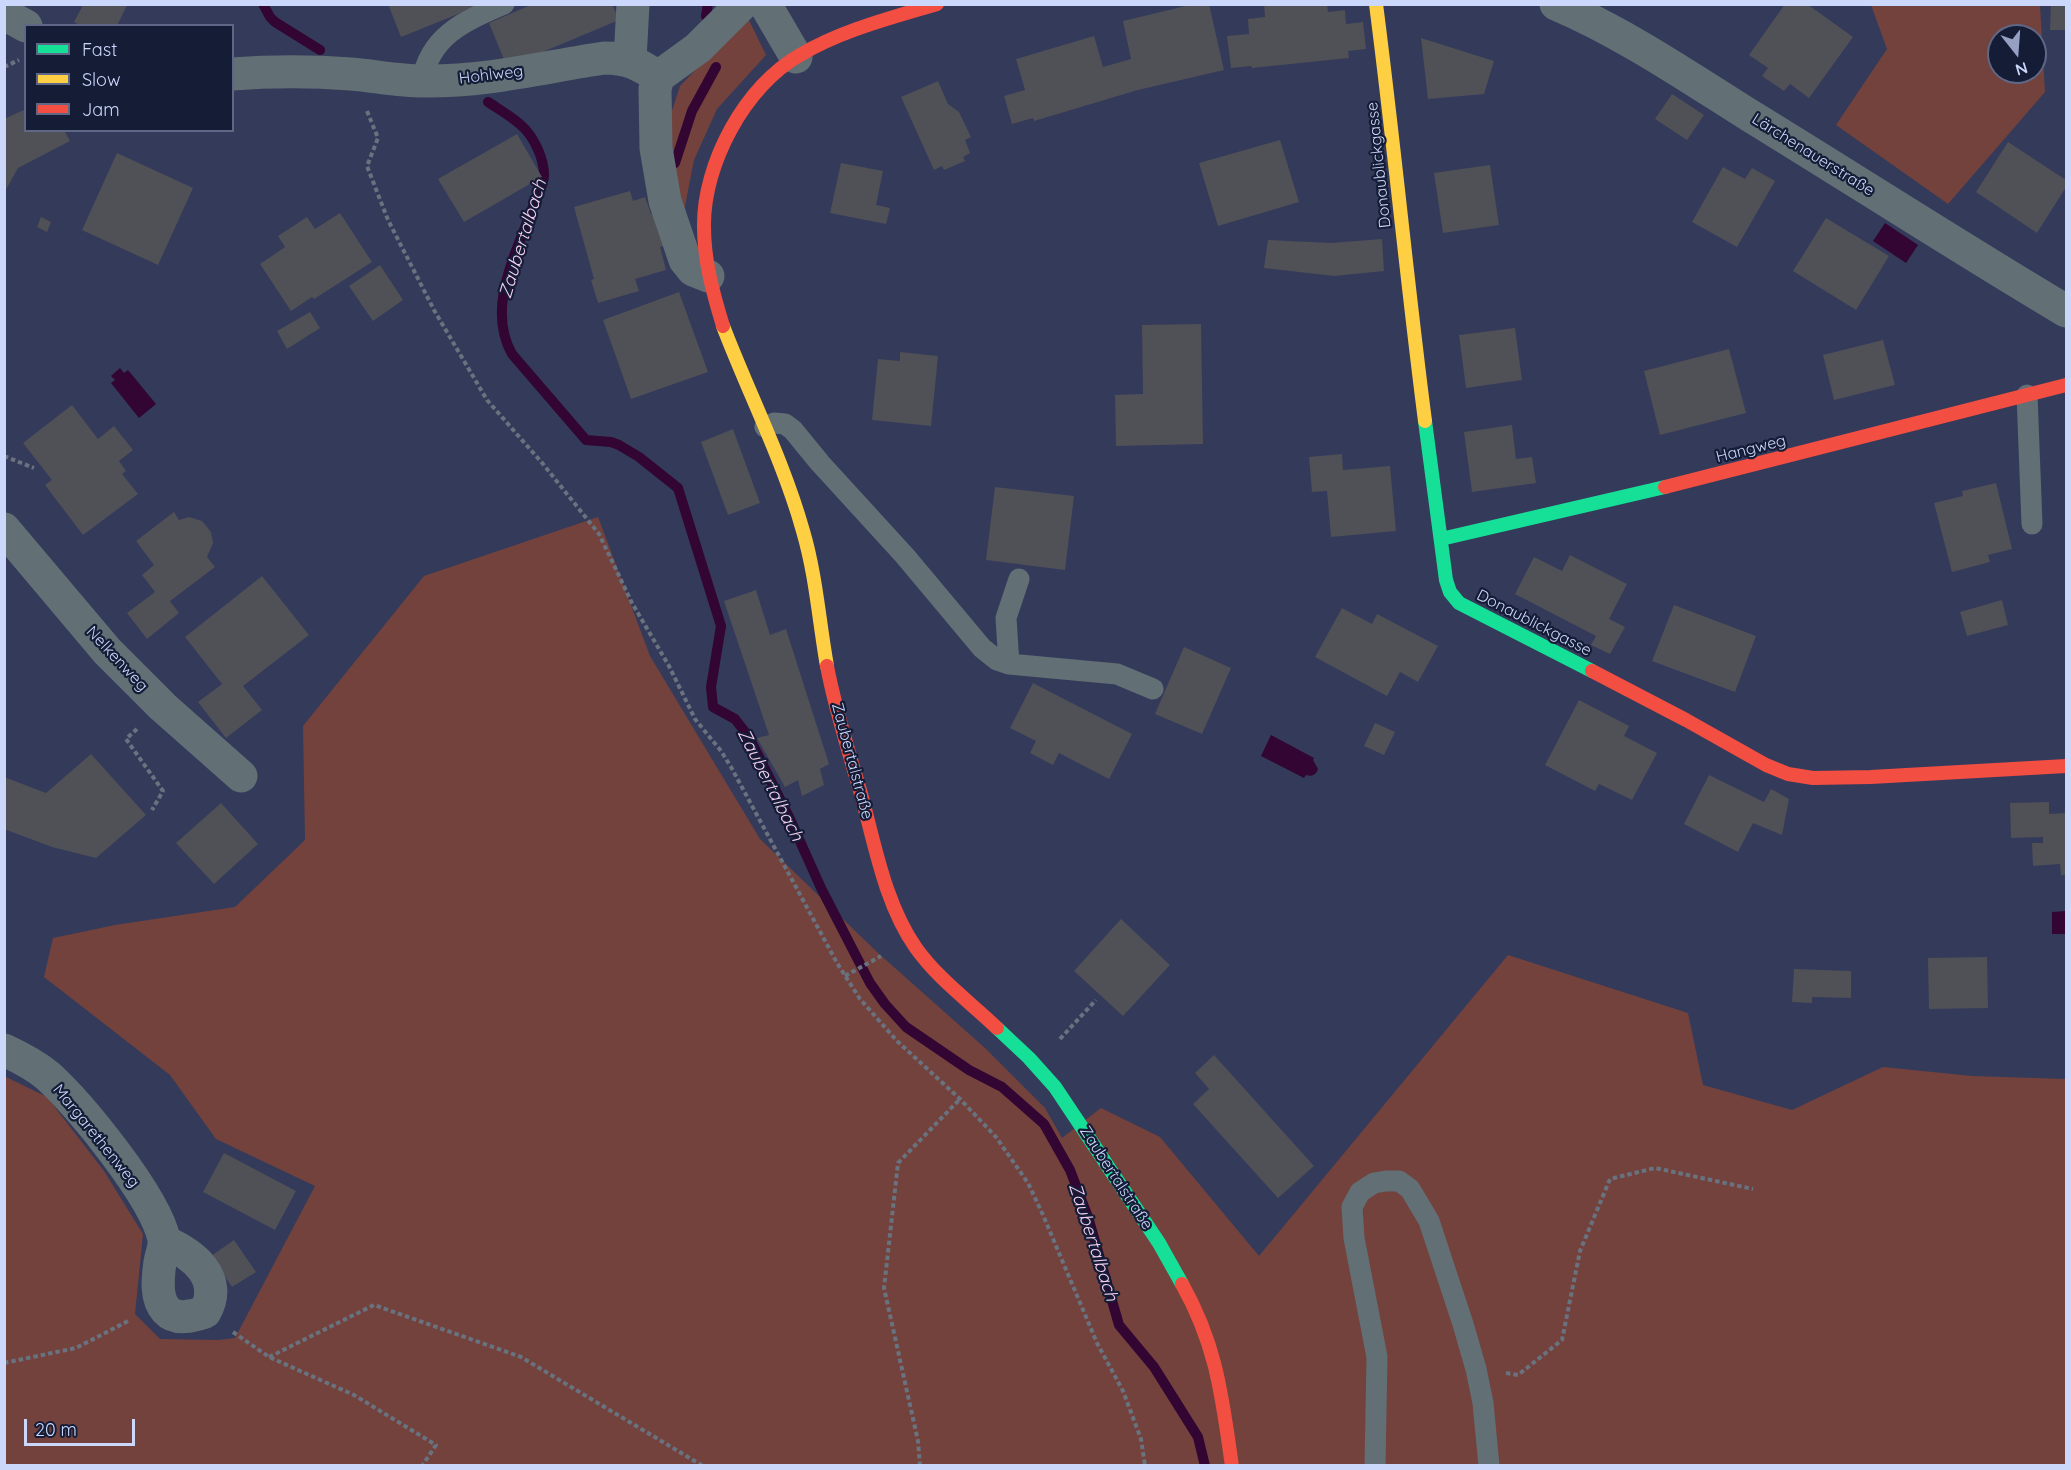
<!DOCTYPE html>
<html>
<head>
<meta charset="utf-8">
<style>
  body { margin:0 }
  #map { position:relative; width:2071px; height:1470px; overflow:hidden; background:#343a5a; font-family:Quicksand,sans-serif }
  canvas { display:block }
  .frame { position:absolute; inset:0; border:6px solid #cbd7fb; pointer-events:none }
  .legend { position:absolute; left:24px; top:24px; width:210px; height:108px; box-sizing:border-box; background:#151c36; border:2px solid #5e6785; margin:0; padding:8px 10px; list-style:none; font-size:18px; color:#cbd7fb }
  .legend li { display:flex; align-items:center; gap:12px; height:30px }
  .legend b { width:30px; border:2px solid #5e6785 }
  .north { position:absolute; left:1987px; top:24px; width:60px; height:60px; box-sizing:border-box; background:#151c36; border:2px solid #5e6785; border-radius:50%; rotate:163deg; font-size:16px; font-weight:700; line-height:24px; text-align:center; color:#cbd7fb }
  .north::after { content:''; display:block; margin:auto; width:21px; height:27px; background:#96a0c3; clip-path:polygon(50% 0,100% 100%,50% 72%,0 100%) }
  .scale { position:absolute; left:24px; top:1419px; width:111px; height:27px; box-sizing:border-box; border:3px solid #cbd7fb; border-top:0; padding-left:8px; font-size:18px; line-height:21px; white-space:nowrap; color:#cbd7fb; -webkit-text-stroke:4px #151c36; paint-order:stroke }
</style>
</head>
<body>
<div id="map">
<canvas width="2071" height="1470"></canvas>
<div class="frame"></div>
<ul class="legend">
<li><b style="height:8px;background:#16e098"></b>Fast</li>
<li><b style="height:8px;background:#ffcf43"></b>Slow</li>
<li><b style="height:8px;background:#f24e42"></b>Jam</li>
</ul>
<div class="north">N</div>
<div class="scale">20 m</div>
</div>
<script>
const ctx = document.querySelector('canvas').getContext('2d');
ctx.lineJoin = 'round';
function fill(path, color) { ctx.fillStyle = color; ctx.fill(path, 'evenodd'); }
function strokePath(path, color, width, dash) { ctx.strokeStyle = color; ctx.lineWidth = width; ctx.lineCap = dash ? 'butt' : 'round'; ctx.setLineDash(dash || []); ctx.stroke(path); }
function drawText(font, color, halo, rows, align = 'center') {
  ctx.font = font + ' Quicksand,sans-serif'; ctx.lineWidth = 4.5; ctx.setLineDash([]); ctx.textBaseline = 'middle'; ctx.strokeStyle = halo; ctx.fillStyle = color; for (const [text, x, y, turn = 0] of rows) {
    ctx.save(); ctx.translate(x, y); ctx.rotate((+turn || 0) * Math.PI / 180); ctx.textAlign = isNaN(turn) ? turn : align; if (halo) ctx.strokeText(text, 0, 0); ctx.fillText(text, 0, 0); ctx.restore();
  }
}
const green = new Path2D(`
  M1871,5H2040L2045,92L1948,204L1836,125L1887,49ZM1999,36H2035V72H1999Z
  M744,10L766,55L717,109L694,160L683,216L669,170V120L680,86L707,58Z
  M598,517L650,656L760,839L877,952L985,1048L1045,1108L1062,1138L1101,1108L1160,1137L1259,1256L1508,955L1688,1013L1703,1085L1792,1110L1883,1067L1972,1076L2066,1079V1465H5L4,1076L47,1097L104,1171L143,1234L135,1314L160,1339L218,1340L235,1338L315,1186L216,1139L170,1075L44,977L53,938L115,925L235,907L305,840L303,726L424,576Z`);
const water = new Path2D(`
  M1885,223L1918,245L1906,263L1873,241Z
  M120,368L124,373L128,370L156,404L139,418L111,383L115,380L111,376Z
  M1271,735L1314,758L1313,760L1318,769C1316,775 1312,777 1306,775L1304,778L1261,756Z
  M2066,911V934H2052V912Z`);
const stream = new Path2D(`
  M263,4L270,17L275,22L320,50
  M706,16L708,4
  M488,102C500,110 515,118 525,129C535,140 544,159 544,175C544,186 536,199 532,209C516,254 486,308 512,354L586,440L611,442L619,445L639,457L678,488L721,626L711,687L713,707L735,719L749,737L790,819L821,888L870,983L885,1004L906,1027L969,1070L1002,1087L1044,1124L1070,1170L1088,1217L1119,1325L1154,1367L1198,1437L1205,1466
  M675,163L692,111L716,67`);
const building = new Path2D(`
  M388,4H483L401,37Z
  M533,4H612L619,20L507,67L489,23Z
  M1194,4H1209L1224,70L1138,90L1034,121L1033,118L1012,124L1004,96L1025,90L1016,59L1094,36L1103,67L1131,59L1123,21Z
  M1264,4H1327L1328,12L1345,10L1346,24L1363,22L1366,49L1348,51L1349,58L1252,68L1251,66L1231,68L1227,36L1249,34L1248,19L1265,17Z
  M1785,4H1807L1853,37L1809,98L1790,84L1784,91L1762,76L1768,68L1749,55Z
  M2051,4H2066V30H2050Z
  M83,5H127L117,26H81L74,22Z
  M1421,38L1494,61L1484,94L1428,99Z
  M938,81L948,104L959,112L971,137L965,140L970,153L963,157L965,161L944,170L942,166L934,170L901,97Z
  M1672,94L1704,115L1687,140L1655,119Z
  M26,109V130H64L70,141L18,168L4,193V119Z
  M517,134L542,177L464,222L438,179Z
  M1280,140L1299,202L1218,226L1199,163Z
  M2008,142L2066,180V187L2037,233L1976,192Z
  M117,153L193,188L158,265L82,230Z
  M841,163L883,171L876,205L890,208L886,224L830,213Z
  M1490,165L1499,225L1443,233L1434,173Z
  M1723,167L1745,179L1752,168L1775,181L1737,247L1692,222Z
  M630,191L633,201L645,197L651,214L659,211L669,244L660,247L666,270L635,279L639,291L598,303L591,280L594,279L574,207Z
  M340,213L372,262L314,299L312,297L291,311L260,264L285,247L278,236L307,217L315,229Z
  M41,217L51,222L47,232L37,227Z
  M1826,218L1889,256L1856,310L1793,271Z
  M1382,239L1384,271L1334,276L1264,268L1268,240L1331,243Z
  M380,265L403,300L373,321L349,286Z
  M679,292L708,372L631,399L603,320Z
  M310,312L320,328L287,349L277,331Z
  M1201,324L1203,444L1116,446L1115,395L1143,394L1142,325Z
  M1515,328L1522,380L1466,388L1459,335Z
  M1883,340L1895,385L1834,400L1823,355Z
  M1729,349L1746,413L1660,435L1644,371Z
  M900,352L938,356L931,426L872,420L878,359L900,361Z
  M72,405L98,439L114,426L133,450L119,461L126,471L122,474L138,494L83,535L45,485L52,480L23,443Z
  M1512,425L1516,459L1532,457L1536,483L1472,492L1464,432Z
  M733,429L760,503L728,515L701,442Z
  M1342,454L1343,470L1390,466L1396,531L1331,537L1327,491L1312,492L1309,457Z
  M1996,483L2012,549L1988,555L1990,562L1952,572L1934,503L1963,496L1962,491Z
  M995,487L1074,496L1065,570L986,560Z
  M174,512L179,520L189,517L202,521L211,532L213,543L207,557L215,567L170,601L179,613L147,639L127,613L155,592L142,575L154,565L136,541Z
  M1570,555L1627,584L1609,619L1625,627L1610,654L1591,645L1596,636L1515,594L1534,557L1562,571Z
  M262,576L309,635L243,686L262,710L226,738L198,702L222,684L185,637Z
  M756,590L770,635L786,629L829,764L820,769L824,785L802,796L798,780L785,787L757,738L769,735L724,601Z
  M2002,600L2008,625L1967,636L1960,612Z
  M1674,605L1756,636L1735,692L1652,661Z
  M1342,608L1372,624L1377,614L1438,646L1418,682L1400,672L1387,696L1315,657Z
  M1184,647L1231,668L1202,734L1155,714Z
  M1033,683L1132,734L1109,779L1059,753L1053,765L1030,753L1036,741L1010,728Z
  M1579,700L1629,726L1624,736L1657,753L1632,800L1599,784L1595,791L1545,765Z
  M1375,723L1395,732L1384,755L1364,746Z
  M91,754L146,815L96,858L52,847L4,829V777L46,793Z
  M1709,775L1764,802L1771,789L1789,799L1782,835L1753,823L1738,852L1684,824Z
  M2049,802V814L2066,813V875H2061L2060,864L2033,866L2032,843H2043V837L2011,838L2010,803Z
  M221,803L258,844L214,884L176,843Z
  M1121,919L1170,965L1123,1016L1074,971Z
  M1987,957L1988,1008L1929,1009L1928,958Z
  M1794,969L1851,971V998L1812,997V1003L1792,1002Z
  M1214,1055L1314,1166L1278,1198L1193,1104L1209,1089L1195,1073Z
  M224,1153L296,1191L275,1230L203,1192Z
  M234,1240L256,1272L232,1287L211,1256Z`);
const path = new Path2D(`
  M4,67L19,60
  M367,111L378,138L367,166L388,220L434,310L487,400L543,464L599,534L632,603L669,666L695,719L721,751L731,767L837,963L860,999L897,1041L960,1099L996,1137L1028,1183L1043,1215L1097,1343L1123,1391L1141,1439L1145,1466
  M4,456L34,468
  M137,729L126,739L163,791L152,810
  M845,976L881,956
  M1060,1039L1096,1000
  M233,1332L269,1357L354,1395L436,1445L422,1466
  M269,1357L374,1305L521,1357L703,1466
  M4,1363L76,1348L130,1320
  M1506,1373L1518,1375L1562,1340L1580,1251L1610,1179L1655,1168L1753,1189
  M920,1466L918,1441L884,1288L898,1163L960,1099`);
const lane = new Path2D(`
  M422,81C430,35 465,21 504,4
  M2027,395L2032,524
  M765,427L774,423L785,424L793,430L820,463L905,556L982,648L997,660L1009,664L1117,674L1153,689
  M1009,664L1006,618L1019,579
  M1375,1466L1377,1357L1354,1238L1352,1207L1360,1192L1374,1183L1386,1181H1399L1410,1189L1429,1221L1463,1324L1476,1369L1483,1403L1489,1466`);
const street = new Path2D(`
  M765,4L796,57
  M1556,4C1624,33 1687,76 1749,115C1855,180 1960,248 2066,311
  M4,14L26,26
  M630,60L633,4
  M232,74C272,71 311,71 351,74C375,76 399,81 423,81C485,82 544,67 604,58C628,58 639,64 658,77
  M708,276L693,270L685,260L665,201L656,148L655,89L658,77L698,48L742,4
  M4,529L107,651L163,707L241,776
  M4,1050C19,1057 36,1066 48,1076C81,1106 155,1197 164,1239C165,1247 161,1255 160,1262C158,1277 155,1298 166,1310C176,1321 193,1316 205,1312C224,1278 193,1254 165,1242`);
const fast = new Path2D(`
  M1425,421L1446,580L1450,592L1459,603L1592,671
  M1441,539L1665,487
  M997,1028L1029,1058L1055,1087L1159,1243L1182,1284`);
const slow = new Path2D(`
  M1376,4C1394,143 1407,282 1425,421
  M723,326C749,394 783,460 803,531C816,575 819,621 827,666`);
const jam = new Path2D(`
  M723,326C713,293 704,261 704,227C703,164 745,86 800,55C842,30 891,18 937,4
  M1665,487L2066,385
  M827,666C835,709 849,752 861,794C875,845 885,904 916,948C938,979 970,1002 997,1028
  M1592,671L1686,720L1766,765L1788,774L1813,778L1871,777L2066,766
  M1182,1284C1217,1346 1222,1397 1232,1466`);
const streetNames = [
  ["Hohlweg",491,75,-7],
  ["Lärchenauerstraße",1813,155,32],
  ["Donaublickgasse",1379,165,-96],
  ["Hangweg",1751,449,-14],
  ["Donaublickgasse",1534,623,27],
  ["Nelkenweg",117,659,47],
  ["Zaubertalstraße",852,761,75],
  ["Margarethenweg",96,1136,51],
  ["Zaubertalstraße",1116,1178,57]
];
const waterNames = [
  ["Zaubertalbach",523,239,-73],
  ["Zaubertalbach",770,785,63],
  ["Zaubertalbach",1093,1242,72]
];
fill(green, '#73423d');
fill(water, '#320533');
strokePath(stream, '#320533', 10);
fill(building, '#505057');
strokePath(path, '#69727f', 4, [4.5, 3]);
strokePath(lane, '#626f75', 21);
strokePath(street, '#626f75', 33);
strokePath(fast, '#16e098', 14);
strokePath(slow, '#ffcf43', 14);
strokePath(jam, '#f24e42', 14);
drawText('16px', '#cbd7fb', '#151c36', streetNames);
drawText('italic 18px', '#f9d1f3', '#151c36', waterNames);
</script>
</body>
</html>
